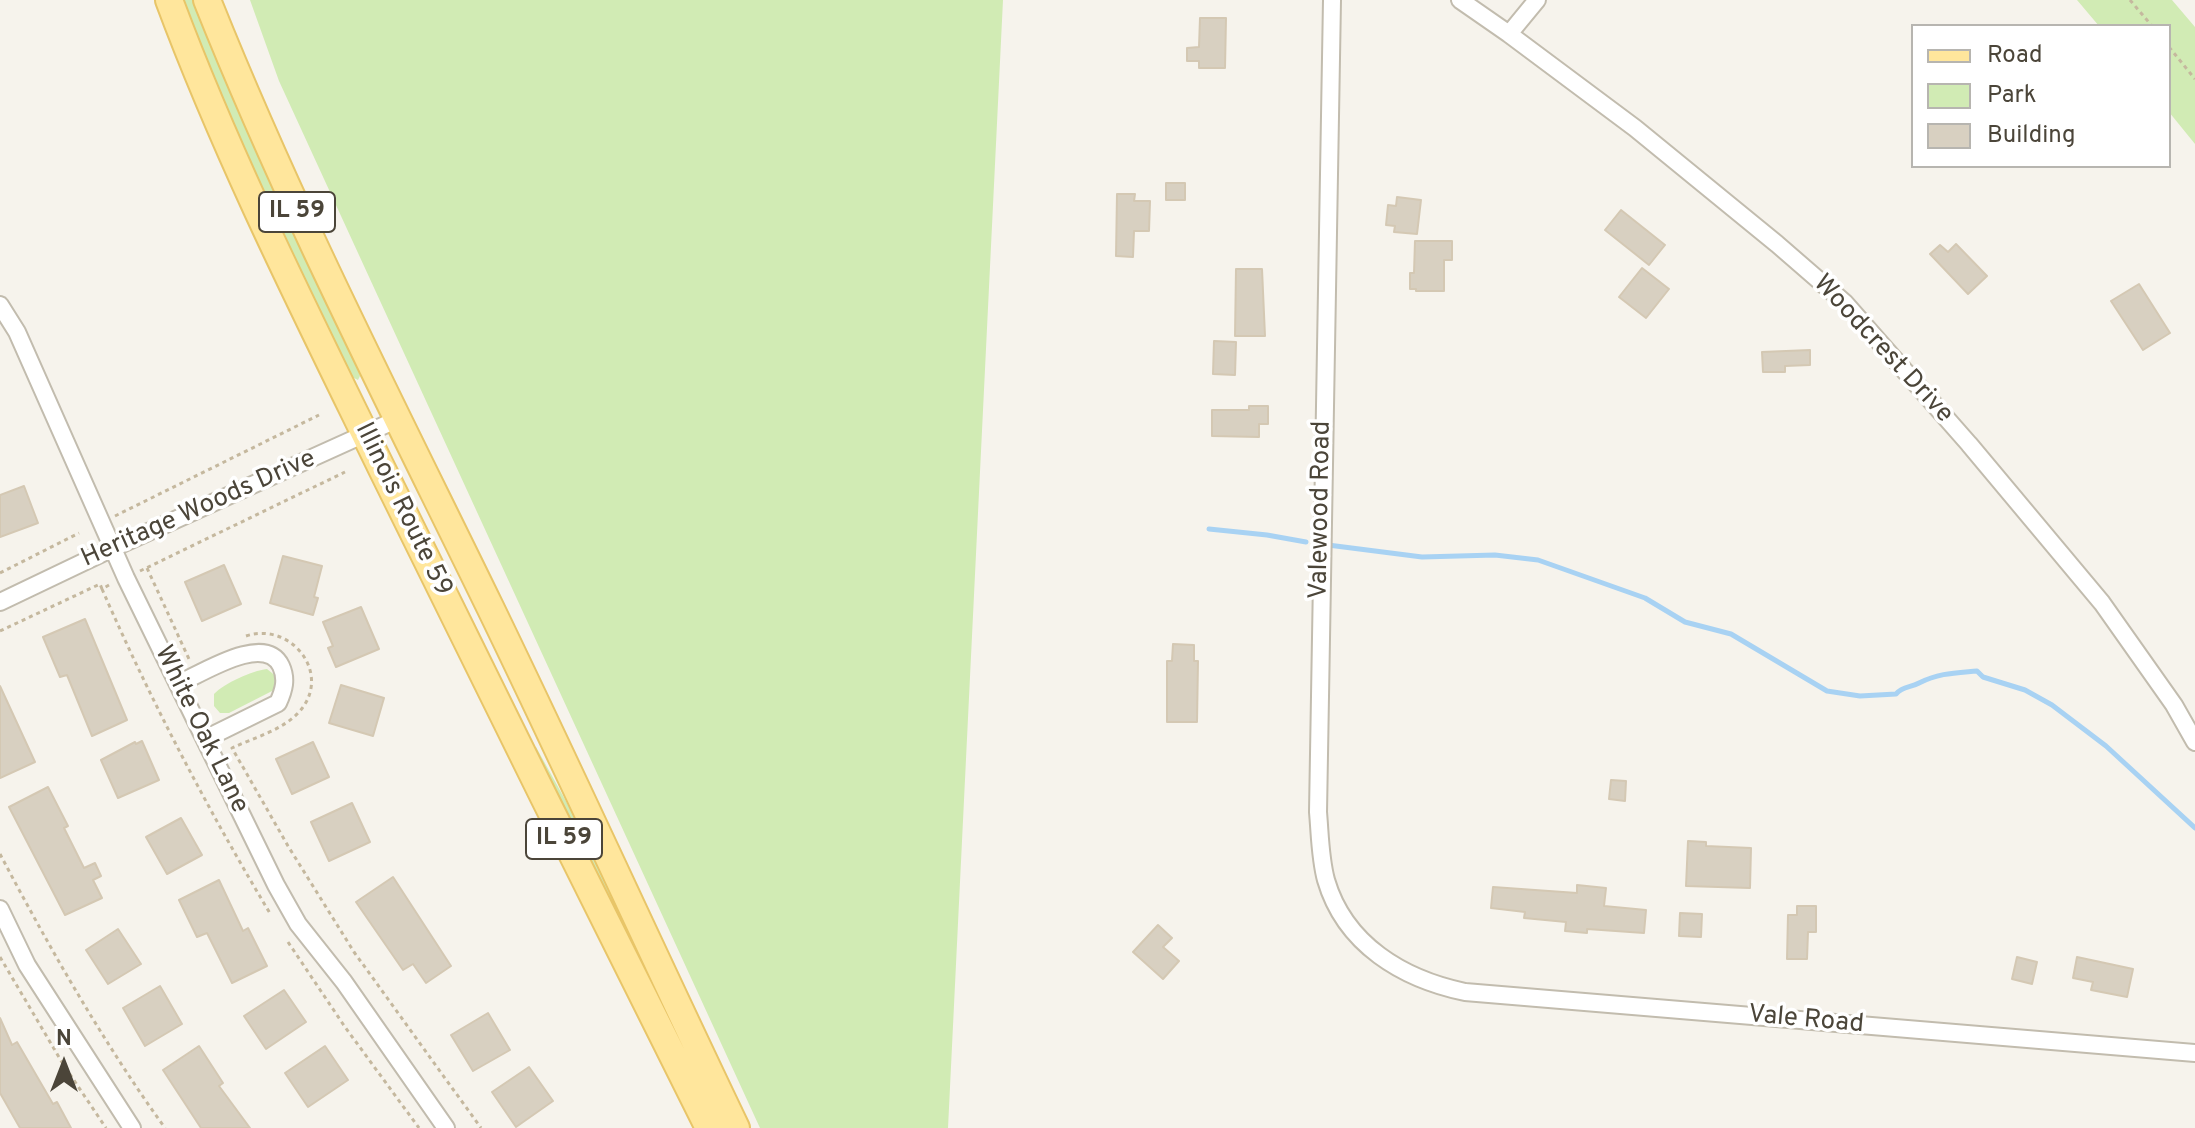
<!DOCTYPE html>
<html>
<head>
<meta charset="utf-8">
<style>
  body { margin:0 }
  #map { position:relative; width:2195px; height:1128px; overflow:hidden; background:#f6f3ec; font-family:Overpass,sans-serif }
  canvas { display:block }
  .legend { position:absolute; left:1911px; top:24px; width:260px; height:144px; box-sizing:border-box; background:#fff; border:2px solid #b7b5b0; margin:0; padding:10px 14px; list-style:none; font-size:24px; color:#4b4539 }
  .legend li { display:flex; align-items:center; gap:16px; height:40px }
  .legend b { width:40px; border:2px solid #b7b5b0 }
  .north { position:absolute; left:24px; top:1024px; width:80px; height:80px; -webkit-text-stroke:6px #fff; paint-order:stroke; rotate:0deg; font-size:22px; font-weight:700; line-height:32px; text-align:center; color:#4b4539 }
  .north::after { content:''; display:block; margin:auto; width:28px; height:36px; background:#4b4539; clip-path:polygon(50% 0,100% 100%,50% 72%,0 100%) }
</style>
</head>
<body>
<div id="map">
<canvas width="2195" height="1128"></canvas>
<ul class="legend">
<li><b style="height:10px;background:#ffe69c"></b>Road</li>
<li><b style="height:22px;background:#d1ebb4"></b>Park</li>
<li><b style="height:22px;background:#d8d0c1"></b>Building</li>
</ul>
<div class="north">N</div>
</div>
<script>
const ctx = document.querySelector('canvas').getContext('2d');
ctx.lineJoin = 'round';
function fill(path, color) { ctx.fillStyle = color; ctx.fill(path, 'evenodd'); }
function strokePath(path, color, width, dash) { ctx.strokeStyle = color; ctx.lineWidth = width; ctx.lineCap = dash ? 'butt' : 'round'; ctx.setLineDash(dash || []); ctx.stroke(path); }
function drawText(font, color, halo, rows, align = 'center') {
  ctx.font = font + ' Overpass,sans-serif'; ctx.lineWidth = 7; ctx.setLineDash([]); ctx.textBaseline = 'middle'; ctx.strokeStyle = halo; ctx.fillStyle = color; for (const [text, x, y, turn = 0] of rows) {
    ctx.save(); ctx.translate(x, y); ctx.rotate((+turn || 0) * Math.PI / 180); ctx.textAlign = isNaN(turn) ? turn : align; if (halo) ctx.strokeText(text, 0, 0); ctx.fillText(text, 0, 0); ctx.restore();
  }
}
const green = new Path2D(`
  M183,0H194L261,162L358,365L360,376L358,380L352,377C291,254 232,129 183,0Z
  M250,0H1003L948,1128H760L279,81Z
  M2077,0H2172L2195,27V144L2169,112V26H2099Z
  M267,669L277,677L276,689L229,713H220L214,706V694C225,683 251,671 267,669Z
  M536,747L583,832L664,1002L661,1004L533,749Z`);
const stream = new Path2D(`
  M1209,529L1267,535L1306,542
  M1328,545L1422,557L1495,555L1538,560L1645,598L1685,622L1731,634L1827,691L1860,696L1896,694C1903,686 1910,688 1919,683C1939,673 1955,673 1977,671L1983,677L2025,690L2052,705L2106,746L2195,828`);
const building = new Path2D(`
  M1200,18H1226L1225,68H1199V61H1187V48L1199,47Z
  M1166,183H1185V200H1166Z
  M1117,194H1135L1134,201H1150L1149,231H1134L1133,257L1116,256Z
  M1397,197L1421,200L1417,234L1394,232L1395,226L1386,225L1388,205L1396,206Z
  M1621,210L1665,245L1649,265L1605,230Z
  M1415,241H1452V260H1444V291H1416V289H1410V273H1414Z
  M1956,244L1987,276L1968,294L1930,254L1940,245L1948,252Z
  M1642,268L1669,289L1646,318L1619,297Z
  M1236,269H1262L1265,336H1235Z
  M2139,284L2170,333L2143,350L2111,301Z
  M1214,341L1236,342L1235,375L1213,374Z
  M1810,350V365L1785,366V372H1763L1762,352Z
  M1249,406H1268V424H1259V437L1212,436V410H1249Z
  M24,486L38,523L0,537V495Z
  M283,556L322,566L314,597L318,598L313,615L270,603Z
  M224,565L241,604L202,621L185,582Z
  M361,607L379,649L336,667L328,648L333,646L323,622Z
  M85,619L127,720L92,736L67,675L60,677L43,637Z
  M1173,644L1194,645V661H1198L1197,722H1167V661H1172Z
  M341,685L384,698L373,736L329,723Z
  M0,686L35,762L0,778Z
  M142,741L159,780L118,798L101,760L135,742L136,744Z
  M313,742L329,777L292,794L276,759Z
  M1611,780L1626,781L1625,801L1609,799Z
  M48,787L68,826L64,828L84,868L95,863L101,876L93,880L102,898L65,915L9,807Z
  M352,803L370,842L329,861L311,822Z
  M181,818L202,855L167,874L146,837Z
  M1688,841L1706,842V846L1751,848L1750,888L1686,886Z
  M393,877L451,966L426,983L413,964L403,970L356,902Z
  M219,880L243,931L248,928L267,966L232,983L207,933L197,937L179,900Z
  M1577,885L1606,888L1604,906L1646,910L1644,933L1587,929V933L1565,931L1566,922L1524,918L1525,912L1491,908L1493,887L1577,893Z
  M1797,906H1816V932H1808L1807,959H1787L1788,915H1797Z
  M1680,913L1702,914L1701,937L1679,936Z
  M1158,925L1172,938L1163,947L1179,961L1163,979L1133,952Z
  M118,929L141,964L108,984L86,950Z
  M2017,957L2037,962L2032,984L2012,979Z
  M2077,957L2133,969L2127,997L2091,990L2093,982L2073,978Z
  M160,986L182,1024L145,1046L123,1008Z
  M284,990L306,1022L266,1049L244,1016Z
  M488,1013L510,1050L473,1071L451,1035Z
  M0,1018L12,1045L17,1042L53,1104L57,1102L71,1128H20L0,1093Z
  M199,1046L223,1083L219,1086L250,1128H201L163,1070Z
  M325,1046L348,1080L308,1107L285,1073Z
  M529,1067L553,1101L516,1127L492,1092Z`);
const path = new Path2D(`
  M2130,0L2152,26
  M2169,47L2195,79
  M115,516L319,415
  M147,568L189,659
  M140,571L345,472
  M0,573L79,533
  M102,589C151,701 208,810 271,915
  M0,631L100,584L102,589L109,585
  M246,636C292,621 333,675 299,712C283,730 253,738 232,748L288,846L354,952L481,1128
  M0,854C49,947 103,1042 165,1128
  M288,942L345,1027L419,1128
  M0,957L63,1064L106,1128`);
const minor = new Path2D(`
  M1332,0L1318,812C1320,834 1320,858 1326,880C1345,945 1403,979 1465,992L2195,1053
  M1460,0L1509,34L1635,128L1777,244L1845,303L1969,444L2102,603L2174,705L2195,742
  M1509,34L1537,0
  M0,305L17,332L126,578L276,885L298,924L344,982L446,1128
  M0,602L113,548L398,419
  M178,684C201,674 265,632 281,666C287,679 284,690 278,703L205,739
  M0,909L27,965L132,1128`);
const primary = new Path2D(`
  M169,0C229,161 307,315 382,469C490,689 599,909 709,1128
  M207,0C290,208 392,406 490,607C574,780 653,955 736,1128`);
const shields = [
  [297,212,76],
  [564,839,76]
];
const shieldNames = [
  ["IL 59",297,212],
  ["IL 59",564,839]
];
const streetNames = [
  ["Woodcrest Drive",1882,350,47],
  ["Heritage Woods Drive",199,510,-24],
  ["Illinois Route 59",402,510,64],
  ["Valewood Road",1322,510,-89],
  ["White Oak Lane",200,730,64],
  ["Vale Road",1806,1021,5]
];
fill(green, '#d1ebb4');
strokePath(stream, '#a8d2f3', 5);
fill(building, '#d8d0c1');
strokePath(building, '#d4c8b3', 2);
strokePath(minor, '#c2bcae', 20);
strokePath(primary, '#e8c568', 30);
strokePath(path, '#c5b89e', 3, [4, 4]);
strokePath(minor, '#fff', 16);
strokePath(primary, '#ffe69c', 26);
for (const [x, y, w] of shields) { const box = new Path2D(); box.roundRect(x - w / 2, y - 20, w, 40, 6); ctx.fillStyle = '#fff'; ctx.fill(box); strokePath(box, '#4b4539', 2); }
drawText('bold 24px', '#4b4539', null, shieldNames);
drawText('26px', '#4b4539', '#fff', streetNames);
</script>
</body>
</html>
